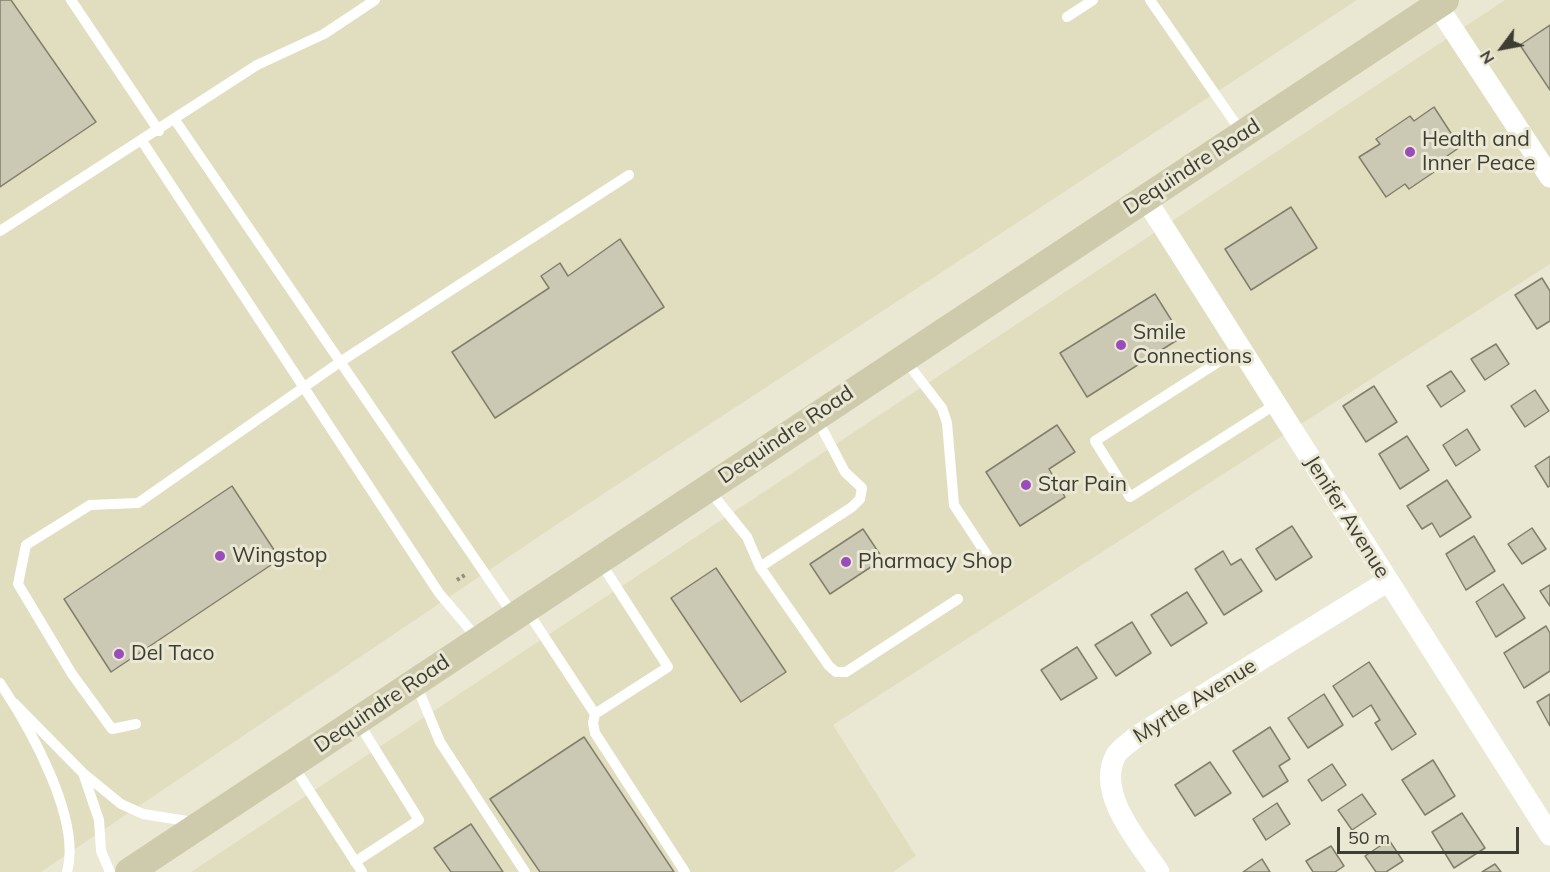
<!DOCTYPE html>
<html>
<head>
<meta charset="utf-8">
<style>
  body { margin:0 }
  #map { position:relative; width:1550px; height:872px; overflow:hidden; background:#eae8d2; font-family:Mulish,sans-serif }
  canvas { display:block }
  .north { position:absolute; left:1472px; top:18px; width:60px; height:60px; -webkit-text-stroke:4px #eae8d2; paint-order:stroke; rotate:238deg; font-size:16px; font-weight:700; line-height:24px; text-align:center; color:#3e3d34 }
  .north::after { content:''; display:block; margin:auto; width:21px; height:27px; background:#3e3d34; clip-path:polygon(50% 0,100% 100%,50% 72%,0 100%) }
  .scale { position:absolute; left:1337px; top:827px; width:182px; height:27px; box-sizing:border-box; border:3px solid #3e3d34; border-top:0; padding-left:8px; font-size:18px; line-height:21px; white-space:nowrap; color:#3e3d34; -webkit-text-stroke:4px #eae8d2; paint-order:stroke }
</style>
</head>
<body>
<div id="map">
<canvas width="1550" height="872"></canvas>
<div class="north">N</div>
<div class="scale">50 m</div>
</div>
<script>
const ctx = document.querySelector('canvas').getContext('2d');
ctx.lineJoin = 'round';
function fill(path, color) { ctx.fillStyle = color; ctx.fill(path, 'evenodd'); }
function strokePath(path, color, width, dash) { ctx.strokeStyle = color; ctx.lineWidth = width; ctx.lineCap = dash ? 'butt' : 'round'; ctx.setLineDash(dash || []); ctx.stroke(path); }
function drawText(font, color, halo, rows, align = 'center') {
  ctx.font = font + ' Mulish,sans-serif'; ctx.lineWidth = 6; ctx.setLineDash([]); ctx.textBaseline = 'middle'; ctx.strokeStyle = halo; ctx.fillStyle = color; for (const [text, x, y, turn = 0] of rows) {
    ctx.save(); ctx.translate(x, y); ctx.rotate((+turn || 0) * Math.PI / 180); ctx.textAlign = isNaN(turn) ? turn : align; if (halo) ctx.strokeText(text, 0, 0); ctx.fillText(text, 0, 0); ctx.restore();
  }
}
const built = new Path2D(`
  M0,0H1357L559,523L41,872H0Z
  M1505,0H1550V264L833,725L916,856L893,872H191Z`);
const building = new Path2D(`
  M0,0H11L96,122L0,187Z
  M1550,25V90L1520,45Z
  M1434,107L1460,147L1440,161L1443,166L1409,189L1405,184L1386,197L1359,157L1380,144L1376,139L1410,116L1414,121Z
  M1291,207L1317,248L1251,290L1225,249Z
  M620,239L664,307L495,418L452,352L549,288L541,276L560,263L568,276Z
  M1542,278L1550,291V321L1537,329L1515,295Z
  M1155,294L1182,337L1087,397L1060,353Z
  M1496,344L1509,364L1485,380L1471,359Z
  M1451,371L1465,391L1441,407L1427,386Z
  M1374,386L1397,422L1366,442L1343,406Z
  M1535,390L1549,411L1525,427L1511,406Z
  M1057,425L1075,452L1049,469L1065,497L1020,526L986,472Z
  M1467,429L1480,450L1456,466L1443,445Z
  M1407,436L1429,470L1400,489L1379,454Z
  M1550,456V486L1548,487L1535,466Z
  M1447,480L1471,517L1440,537L1432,523L1422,529L1407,506Z
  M232,486L280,559L111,672L64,599Z
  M1292,526L1312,557L1276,580L1256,549Z
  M1532,528L1546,549L1522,564L1508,544Z
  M863,529L883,559L830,594L810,564Z
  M1474,536L1495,571L1466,590L1446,554Z
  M1223,551L1231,565L1241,559L1262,591L1224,615L1195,569Z
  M716,568L786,672L741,702L671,598Z
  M1503,584L1525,618L1496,637L1476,602Z
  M1550,585V606L1540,591Z
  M1187,592L1207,623L1171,646L1151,615Z
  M1132,622L1151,653L1116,676L1095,645Z
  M1546,626L1550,633V671L1524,688L1504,653Z
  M1077,647L1097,678L1061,700L1041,670Z
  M1369,662L1416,734L1392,750L1375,723L1380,720L1371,705L1353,717L1333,686Z
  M1324,694L1343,725L1308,748L1288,718Z
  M1550,694V726L1537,702Z
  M1270,727L1290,759L1279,766L1288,781L1263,797L1233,751Z
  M584,737L674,872H540L490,799Z
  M1433,760L1455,796L1425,815L1402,780Z
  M1210,762L1231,793L1195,816L1175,785Z
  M1332,764L1346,785L1322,801L1308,780Z
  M1362,794L1376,814L1352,830L1338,810Z
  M1277,803L1290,824L1266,840L1253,819Z
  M1462,813L1485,848L1454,868L1432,832Z
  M471,824L503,872H451L434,848Z
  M1389,840L1403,861L1386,872H1376L1365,856Z
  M1331,846L1344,866L1335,872H1313L1306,861Z
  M1262,859L1270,872H1243Z
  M1495,864L1501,872H1482Z`);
const path = new Path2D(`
  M457,580L465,575`);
const service = new Path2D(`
  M71,0L159,131
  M1150,0L1242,133
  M1067,17L1093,0
  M175,120L514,616
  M142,141L439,593L477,638
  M0,231L257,65L324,34L375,0
  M1240,348L1095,441L1130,497L1276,404
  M905,360L942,408L947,423L954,505L994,566
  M709,490L747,537L760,567L829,666L836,672H846L958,599
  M760,567L852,507L860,499L862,488L845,472L817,419
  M526,609L595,714L668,667L599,560
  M0,683C29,726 82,819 67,872
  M416,684L440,742L525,872
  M14,703L83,773L121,804L143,814L193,822
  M595,714L593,723L595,733L685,872
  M136,724L112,729L72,674L18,584L26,545L90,505L138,503L340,362L629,175
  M292,764L362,872
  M83,773L99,820L101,851L110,872
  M355,862L419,820L358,722`);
const minor = new Path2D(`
  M1437,5L1550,177
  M1145,198L1550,835
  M1159,872C1139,842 1095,793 1116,755C1120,748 1131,742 1137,736L1388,581`);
const secondary = new Path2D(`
  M129,872L1445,0`);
const markers = [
  [1410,152,6,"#9a4cbd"],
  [1121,345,6,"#9a4cbd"],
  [1026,485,6,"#9a4cbd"],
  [220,556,6,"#9a4cbd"],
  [846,562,6,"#9a4cbd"],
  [119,654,6,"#9a4cbd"]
];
const poiNames = [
  ["Health and",1422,140],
  ["Inner Peace",1422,164],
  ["Smile",1133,333],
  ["Connections",1133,357],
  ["Star Pain",1038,485],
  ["Wingstop",232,556],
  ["Pharmacy Shop",858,562],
  ["Del Taco",131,654]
];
const streetNames = [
  ["Dequindre Road",1192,167,-33],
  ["Dequindre Road",786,435,-34],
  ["Jenifer Avenue",1347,517,58],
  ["Myrtle Avenue",1195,701,-32],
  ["Dequindre Road",382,704,-34]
];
fill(built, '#e1dec0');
fill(building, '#cbc9b3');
strokePath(building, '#817f6b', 1.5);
strokePath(path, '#908e7f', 4, [3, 3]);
strokePath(service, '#fff', 10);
strokePath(minor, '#fff', 21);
strokePath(secondary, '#cecbad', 28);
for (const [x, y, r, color] of markers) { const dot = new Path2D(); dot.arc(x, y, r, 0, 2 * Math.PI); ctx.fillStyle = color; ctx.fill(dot); strokePath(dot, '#eae8d2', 2); }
drawText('21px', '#3e3d34', '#eae8d2', poiNames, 'left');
drawText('21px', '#3e3d34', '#eae8d2', streetNames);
</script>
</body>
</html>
